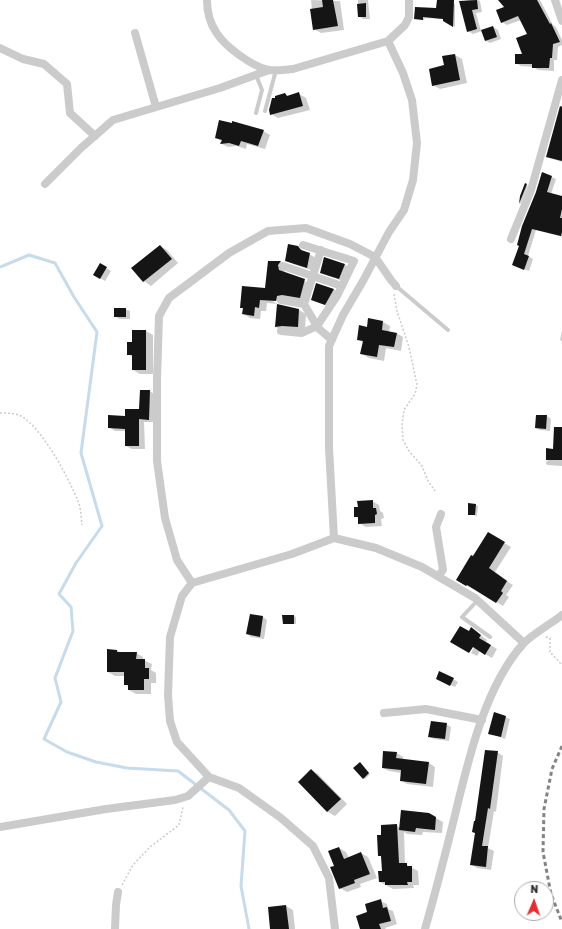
<!DOCTYPE html>
<html>
<head>
<meta charset="utf-8">
<style>
  body { margin:0 }
  #map { position:relative; width:562px; height:929px; overflow:hidden; background:#fff; font-family:Rubik,sans-serif }
  canvas { display:block }
  .north { position:absolute; left:514px; top:881px; width:40px; height:40px; box-sizing:border-box; background:#fff; border:1px solid #ababab; border-radius:50%; rotate:2deg; font-size:11px; font-weight:700; line-height:16px; text-align:center; color:#2e2e2e }
  .north::after { content:''; display:block; margin:auto; width:14px; height:18px; background:#e62e32; clip-path:polygon(50% 0,100% 100%,50% 72%,0 100%) }
</style>
</head>
<body>
<div id="map">
<canvas width="562" height="929"></canvas>
<div class="north">N</div>
</div>
<script>
const ctx = document.querySelector('canvas').getContext('2d');
ctx.lineJoin = 'round';
function fill(path, color) { ctx.fillStyle = color; ctx.fill(path, 'evenodd'); }
function strokePath(path, color, width, dash) { ctx.strokeStyle = color; ctx.lineWidth = width; ctx.lineCap = dash ? 'butt' : 'round'; ctx.setLineDash(dash || []); ctx.stroke(path); }
const shadow = new Path2D(`
  M311,0L340,1L344,30L321,33L314,29Z
  M358,0H368L370,19H363L359,16Z
  M469,0H478L480,1L482,12L476,13L481,31L493,27L498,30L501,39L490,43L486,41L482,31L473,34L468,31L460,2Z
  M499,0H540L553,25L556,27L562,40V45L558,47L557,60H554V71L538,70L533,67L521,66L516,63L524,55L529,34L521,20L507,25L502,22L506,7Z
  M453,3L455,4V27L444,21V19L425,18L424,20L415,19Z
  M455,55L462,59L467,83L440,89L433,85Z
  M284,94L288,96L299,94L306,98L310,110L278,118L271,114Z
  M562,104V162L547,157Z
  M263,131L270,135L265,149L247,144L246,149L237,146L228,147L222,144V141L216,138Z
  M542,173L556,179L551,194L562,197V237L536,230L528,256L533,259L529,271L513,265Z
  M525,185L528,186L521,204L520,203L521,197Z
  M160,246L167,250L178,263L151,286L144,281L133,268Z
  M297,247L316,258L314,271L293,264L286,260Z
  M325,259L345,265L352,269L346,282L328,276L321,272Z
  M269,262H281L287,266L284,269L285,273L311,284L307,301L282,304L272,298L271,300L281,306L299,310L306,314L305,330L283,331L276,327L278,304L267,303L266,311H261L260,319L250,318L243,314L244,309L241,307L266,289Z
  M101,265L111,271L105,281L95,275Z
  M317,284L334,290L341,294L332,308L312,299Z
  M125,309L130,311V319H119L115,316Z
  M369,320L383,322L390,326L389,332L396,333L403,337L401,351L386,348L384,361L369,358L362,354L364,343L358,339L367,328Z
  M146,331L153,335V374H140L133,370V357L128,354L133,343Z
  M562,331V341L560,340Z
  M150,391L155,395L154,422H144L145,449H132L126,446V431H115L109,427L126,417L140,410Z
  M547,416L551,419L550,431L540,430L536,428Z
  M562,428V464L553,463L547,460L554,450Z
  M372,501L379,505L380,511L383,513L384,518L381,519L382,526L366,527L359,523V519L355,516L359,508Z
  M476,505L478,506L477,516L469,514Z
  M488,533L511,547L495,572L508,581V582L513,585L506,595L509,597L503,606L474,588L473,589L457,580Z
  M250,615L263,617L267,620L264,639L251,637L247,634Z
  M294,616L296,617V624L284,623Z
  M469,632L478,633L487,640L486,642L497,649L492,658L480,651L477,656L471,653L476,644Z
  M117,650L121,653H136L143,657V660L152,664L151,670L156,673V683H151V694H136L129,690V687L125,684V676H115L108,672Z
  M453,679L458,682L455,687L441,681Z
  M495,713L510,719L505,739L489,733Z
  M446,724L451,727L449,741L434,739L429,737Z
  M497,752L503,756L496,812L494,811L488,848L494,851L491,870L477,868L471,864L476,833Z
  M397,753L403,757V760L429,763L435,767L433,787L407,784L401,780L402,773L389,771L383,768Z
  M361,764L370,774L365,779L363,778Z
  M311,770L318,774L347,804L335,816L328,812L299,782Z
  M429,814L443,822L442,833L423,832L422,835L407,834L404,832L405,864L418,871L419,885H413L414,888L393,889L380,882L383,872L382,857L379,855L382,836L396,825L400,828Z
  M339,848L346,852L349,858L361,853L368,857L377,878L360,884L361,887L347,892L340,888L335,866Z
  M380,901L387,904L388,909L393,911L397,924L385,928L386,929H361L369,913Z
  M286,906L293,910L295,929H271Z`);
const stream = new Path2D(`
  M0,267L29,255L55,263L74,297L97,332L81,453L102,526L76,563L59,594L71,607L73,631L55,678L61,702L44,739L67,752L96,762L127,768L178,771L229,810L245,831L241,886L249,929`);
const building = new Path2D(`
  M322,0H333L338,26L313,30L310,9L323,7Z
  M437,0H454L453,27L443,21V19L423,17V20L414,19L415,7L436,8Z
  M477,0L478,9L472,10L477,29L467,32L459,1Z
  M498,0H537L550,24L551,23L560,42L553,44L552,58H550L549,68H532V64H515V54H522L516,38L527,34L518,16L501,23L496,10L504,7Z
  M366,3V17H358L357,4Z
  M493,26L497,37L485,41L481,30Z
  M455,54L460,80L432,86L429,69L444,65L442,56Z
  M299,92L303,106L270,115L269,110L272,98H275V96L285,93L287,96Z
  M560,106L562,107V161L546,157Z
  M219,120L232,123V121L264,130L258,146L241,141L239,146L229,143L220,144L222,140L215,138Z
  M542,172L552,176L547,192L562,196V209L560,218H562V232L561,236L532,229L524,254L529,256L524,270L512,265L519,246L517,245L522,226L536,192Z
  M525,183L527,184L519,204L520,196Z
  M288,244L298,246L301,250L310,253L307,268L285,261Z
  M160,245L172,259L143,282L131,268Z
  M324,257L345,264L339,279L320,273Z
  M268,261H281L278,265L279,270L305,279L300,298L282,295L277,296L276,301L260,300L259,308L255,307L254,316L242,314L243,308H240L242,286L265,288Z
  M100,263L107,267L100,279L93,275Z
  M316,283L334,289L325,305L311,300Z
  M277,304L299,309L298,327L282,326L275,327Z
  M114,308H126V317H114Z
  M368,318L383,321L382,330L397,333L394,347L379,345L377,357L360,354L363,341L357,340L359,325L367,327Z
  M132,330H146V370H132V355H127V342H132Z
  M140,390H150L149,420L139,419V446H125V429L108,428V415L125,416V409H139Z
  M536,415H547L546,429L535,428Z
  M554,427H562V460H546V448L553,449Z
  M373,500V508H376L377,514L375,515V523L358,524V517H354V507H358L357,501Z
  M468,503L476,504L475,515H468Z
  M488,532L505,542L489,568L507,581L501,591L503,593L496,603L467,585L466,586L456,580L471,555L473,556Z
  M250,614L263,616L260,637L246,634Z
  M282,615H294V624H283Z
  M460,626L469,631L471,627L481,635L479,638L491,645L485,655L473,647L469,653L450,642Z
  M107,649L117,650V652H137L136,659H145V668H149V679H144V690H128V685H124V672H107Z
  M439,671L454,678L450,686L436,679Z
  M494,712L506,716L501,737L488,734Z
  M431,721L447,723L445,739L428,737Z
  M485,750L498,751L490,809L488,808L482,846H488L486,867L470,865L475,833L472,832L474,821H475Z
  M383,751L397,752L396,758L429,762L426,784L400,781L401,770L382,768Z
  M360,762L369,773L363,779L353,768Z
  M311,769L341,799L327,812L298,782Z
  M401,810L429,813L436,817L435,830L416,828L415,832L399,830Z
  M397,824L399,863H407V866H412V882H407L408,885H385V882H379L378,871H382L381,856H378L377,835H381V825Z
  M339,847L344,859L361,852L370,874L354,880L355,883L339,889L330,867L334,866L328,851Z
  M381,899L383,908L387,907L391,921L379,924L381,929H360L356,916L367,912L365,904Z
  M286,905L289,929H270L268,907Z`);
const path = new Path2D(`
  M394,294L397,311L409,347L417,385L415,394L404,410L402,425L403,440L409,451L422,466L428,481L435,491
  M0,413C7,413 15,413 21,416C43,429 68,477 78,501C81,508 81,517 82,525
  M546,637L550,638V652L562,665
  M122,885L133,865L150,847L179,825L183,807`);
const service = new Path2D(`
  M256,75L262,90L256,113
  M265,111L276,70
  M396,286L448,330
  M548,463L562,464
  M477,601L462,617L490,637`);
const minor = new Path2D(`
  M207,0C207,11 210,23 216,32C225,47 252,66 268,70C276,71 285,70 293,69L388,41L405,25L409,17V0
  M555,0L562,21
  M135,33L156,107
  M0,48L23,59L44,64L67,84L70,113L95,136
  M45,184L81,148L113,120L220,88L269,70
  M511,239L531,190L562,80
  M321,250L304,304L318,328L332,340
  M283,266L342,286
  M281,300L304,304
  M281,331L302,333L317,326L337,296L354,261L303,245
  M334,538L329,448V346L343,315L363,281L389,232L404,210L413,180L417,143L412,100L403,73L388,41
  M438,576L443,570L436,527L441,514
  M192,583L177,560L165,518L157,461V380L159,316L169,298L229,253L268,231L306,228L350,244L375,257L391,280L396,286
  M384,713L426,709L482,720
  M0,827L106,809L175,800L188,796L209,777
  M115,929L116,905L118,892
  M335,929L329,878L313,846L281,818L239,788L209,777L177,742L170,721L168,695L170,637L182,596L192,583L292,554L334,538L376,548L422,567L475,598L524,643
  M425,929C435,894 444,859 453,823C467,766 483,689 523,644C531,635 552,623 562,615`);
const rail = new Path2D(`
  M562,746L552,769L544,809L543,852L551,894L562,922`);
fill(shadow, '#0003');
strokePath(stream, '#c7dbeb', 3);
fill(building, '#151515');
strokePath(path, '#cbcbcb', 1.5, [2, 2]);
strokePath(service, '#cbcbcb', 4);
strokePath(minor, '#cbcbcb', 8);
strokePath(rail, '#838383', 3, [4, 3]);
</script>
</body>
</html>
